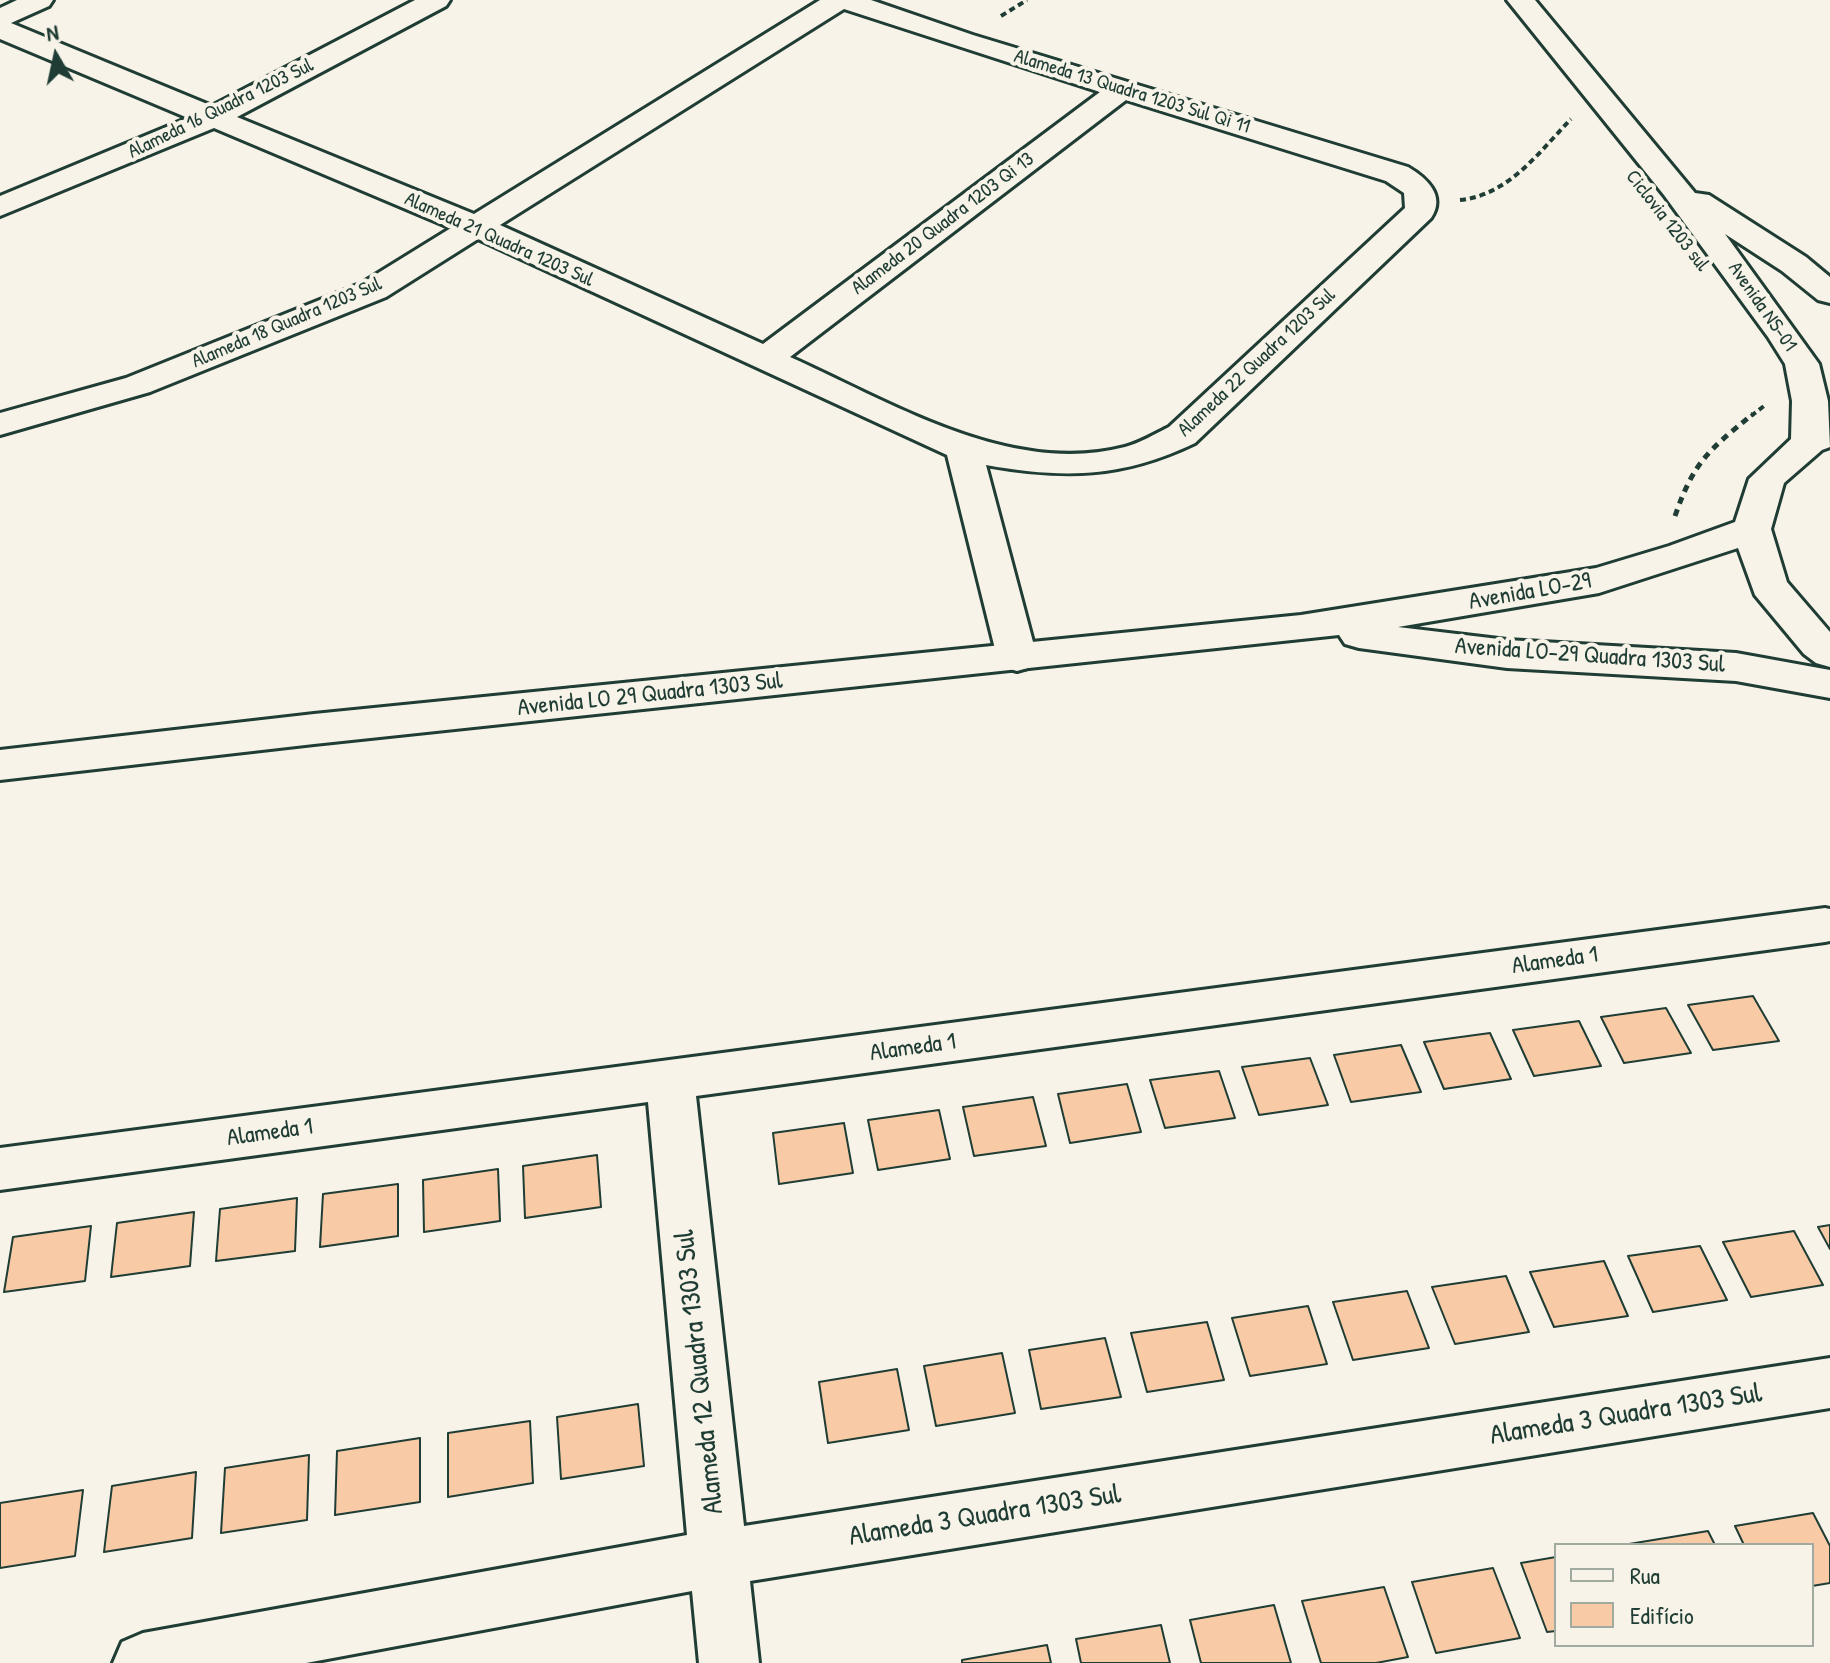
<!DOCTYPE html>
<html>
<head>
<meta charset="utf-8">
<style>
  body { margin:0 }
  #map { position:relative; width:1830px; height:1663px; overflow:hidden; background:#f7f3e8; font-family:"Patrick Hand",sans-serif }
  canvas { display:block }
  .legend { position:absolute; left:1554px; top:1543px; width:260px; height:104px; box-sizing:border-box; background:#f7f3e8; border:2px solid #a1aaa0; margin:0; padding:10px 14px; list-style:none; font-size:24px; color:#1f3d34 }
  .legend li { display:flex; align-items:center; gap:16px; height:40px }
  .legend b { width:40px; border:2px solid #a1aaa0 }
  .north { position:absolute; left:16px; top:16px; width:80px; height:80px; -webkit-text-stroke:6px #f7f3e8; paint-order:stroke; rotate:351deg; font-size:22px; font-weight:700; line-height:32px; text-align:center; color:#1f3d34 }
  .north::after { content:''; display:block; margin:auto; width:28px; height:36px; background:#1f3d34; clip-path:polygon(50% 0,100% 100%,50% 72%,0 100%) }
</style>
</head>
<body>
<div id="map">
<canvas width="1830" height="1663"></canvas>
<ul class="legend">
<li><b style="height:10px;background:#f7f3e8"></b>Rua</li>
<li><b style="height:22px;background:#f8cba6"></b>Edifício</li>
</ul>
<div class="north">N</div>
</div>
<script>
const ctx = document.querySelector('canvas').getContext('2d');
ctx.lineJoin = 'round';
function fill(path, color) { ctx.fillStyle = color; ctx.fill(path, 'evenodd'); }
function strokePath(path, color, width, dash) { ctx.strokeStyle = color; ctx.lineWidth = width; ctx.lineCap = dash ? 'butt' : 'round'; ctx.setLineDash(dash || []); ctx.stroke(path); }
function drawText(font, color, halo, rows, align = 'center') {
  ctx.font = font + ' "Patrick Hand",sans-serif'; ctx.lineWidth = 8; ctx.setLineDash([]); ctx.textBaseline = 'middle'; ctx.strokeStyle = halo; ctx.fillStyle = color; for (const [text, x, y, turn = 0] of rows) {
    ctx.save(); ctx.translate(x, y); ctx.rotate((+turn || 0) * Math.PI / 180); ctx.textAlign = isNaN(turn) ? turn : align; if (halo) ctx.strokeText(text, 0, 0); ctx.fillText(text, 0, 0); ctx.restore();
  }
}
const building = new Path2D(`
  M1753,996L1779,1041L1713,1050L1688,1005Z
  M1666,1008L1691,1053L1624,1063L1601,1017Z
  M1579,1021L1601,1066L1534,1076L1513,1030Z
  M1490,1033L1511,1079L1444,1089L1424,1042Z
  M1401,1045L1421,1092L1351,1102L1334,1055Z
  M1310,1058L1328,1105L1259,1115L1242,1067Z
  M1219,1071L1235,1118L1165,1128L1150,1080Z
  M1127,1084L1141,1132L1070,1143L1058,1094Z
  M1033,1097L1046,1146L974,1156L963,1107Z
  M939,1110L950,1159L878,1170L868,1120Z
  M844,1123L853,1173L779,1184L773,1133Z
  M597,1155L601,1207L525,1218L523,1166Z
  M498,1169L500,1221L424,1232L423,1180Z
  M398,1184V1236L320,1247L323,1194Z
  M297,1198L295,1251L216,1261L220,1209Z
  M194,1212L190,1266L111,1277L117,1223Z
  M1830,1225V1249L1818,1227Z
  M91,1226L85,1281L4,1292L13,1237Z
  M1794,1231L1823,1285L1751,1297L1723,1242Z
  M1700,1246L1727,1300L1653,1312L1628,1256Z
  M1604,1261L1628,1316L1554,1327L1530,1272Z
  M1506,1276L1529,1332L1455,1344L1432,1287Z
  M1407,1291L1429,1348L1353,1360L1333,1302Z
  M1308,1306L1327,1364L1250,1376L1232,1318Z
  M1207,1322L1224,1380L1147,1392L1131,1333Z
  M1105,1338L1121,1397L1041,1409L1029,1350Z
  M1002,1353L1015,1413L936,1426L924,1366Z
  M897,1369L909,1430L828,1443L819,1382Z
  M638,1404L644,1466L561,1479L557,1417Z
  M530,1421L533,1483L448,1497V1433Z
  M420,1438V1502L335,1515L337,1451Z
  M309,1455L307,1520L221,1533L225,1468Z
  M196,1472L192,1538L104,1552L112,1486Z
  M83,1490L75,1556L0,1568V1503Z
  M1813,1513L1830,1546V1583L1812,1586V1545H1744L1735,1526Z
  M1708,1531L1715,1545L1629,1544Z
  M1556,1557V1631L1547,1632L1521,1563Z
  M1493,1568L1520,1638L1436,1653L1412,1582Z
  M1384,1587L1408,1657L1376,1663H1321L1302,1601Z
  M1274,1605L1291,1663H1201L1190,1620Z
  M1161,1625L1170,1663H1081L1076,1639Z
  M1047,1645L1051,1663H962V1660Z`);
const pathFar1 = new Path2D(`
  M1001,16L1027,0
  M1460,200C1509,195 1539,152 1571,119
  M1751,416L1764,406`);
const path = new Path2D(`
  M1675,516C1694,461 1709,450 1753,414`);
const minor = new Path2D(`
  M17,0H53L49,6L11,23L212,106L415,0H450L446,6L237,117L474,214L820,0H871L973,35L1408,167C1427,178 1446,196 1431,218L1195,443C1122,478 1065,479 986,465L1037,657L1031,667L1017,671L1003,667L997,657L947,455L478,239L386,297L150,392L0,435V413L126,378L362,283L451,228L214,128L0,216V196L188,118L0,39V8ZM844,9L1100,92L763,344L500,225ZM1126,100L1386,181L1404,193L1405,208L1169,427C1155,434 1140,443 1125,447C1010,477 891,402 790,357Z
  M1825,908L1830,909V941L1825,942L696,1096L744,1526L1830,1358V1408L750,1581L759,1663H699L692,1591L306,1663H113L122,1642L143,1633L687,1535L648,1102L0,1190V1148Z`);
const tertiary = new Path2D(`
  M1507,0H1535L1695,193L1709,195L1806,257L1830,277V303L1818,300L1782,271L1725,234L1819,364L1828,401L1830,447L1822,450L1784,483L1771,529L1787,582L1830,632V667L1816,663L1804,654L1755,595L1738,548L1599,593L1398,627L1507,640L1736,653L1830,670V698L1736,681L1507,668L1359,648L1345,644L1339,635L314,744L0,780V750L314,714L1301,615L1596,568L1669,546L1735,522L1749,479L1791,439L1792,401L1785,364L1768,337L1664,195Z`);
const farStreetnames = [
  ["Alameda 13 Quadra 1203 Sul Qi 11",1132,92,17],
  ["Alameda 16 Quadra 1203 Sul",221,109,-26],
  ["Ciclovia 1203 sul",1667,221,52],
  ["Alameda 20 Quadra 1203 Qi 13",943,224,-37],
  ["Alameda 21 Quadra 1203 Sul",499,240,24],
  ["Avenida NS-01",1762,307,55],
  ["Alameda 18 Quadra 1203 Sul",287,323,-23],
  ["Alameda 22 Quadra 1203 Sul",1257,363,-43]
];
const streetNames = [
  ["Avenida LO-29",1530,592,-10],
  ["Avenida LO-29 Quadra 1303 Sul",1590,656,4],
  ["Avenida LO 29 Quadra 1303 Sul",650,695,-6],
  ["Alameda 1",1555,961,-8],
  ["Alameda 1",913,1048,-8],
  ["Alameda 1",270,1133,-8]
];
const nearStreetnames = [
  ["Alameda 12 Quadra 1303 Sul",700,1372,-96],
  ["Alameda 3 Quadra 1303 Sul",1626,1415,-9],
  ["Alameda 3 Quadra 1303 Sul",985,1516,-9]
];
fill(building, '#f8cba6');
strokePath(building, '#1f3d34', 2);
strokePath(minor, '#1f3d34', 6);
strokePath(tertiary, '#1f3d34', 6);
strokePath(pathFar1, '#1f3d34', 4, [6, 4]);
strokePath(path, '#1f3d34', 5, [7, 6]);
fill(minor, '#f7f3e8');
fill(tertiary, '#f7f3e8');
drawText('20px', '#1f3d34', '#f7f3e8', farStreetnames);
drawText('24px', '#1f3d34', '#f7f3e8', streetNames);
drawText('28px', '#1f3d34', '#f7f3e8', nearStreetnames);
</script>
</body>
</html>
